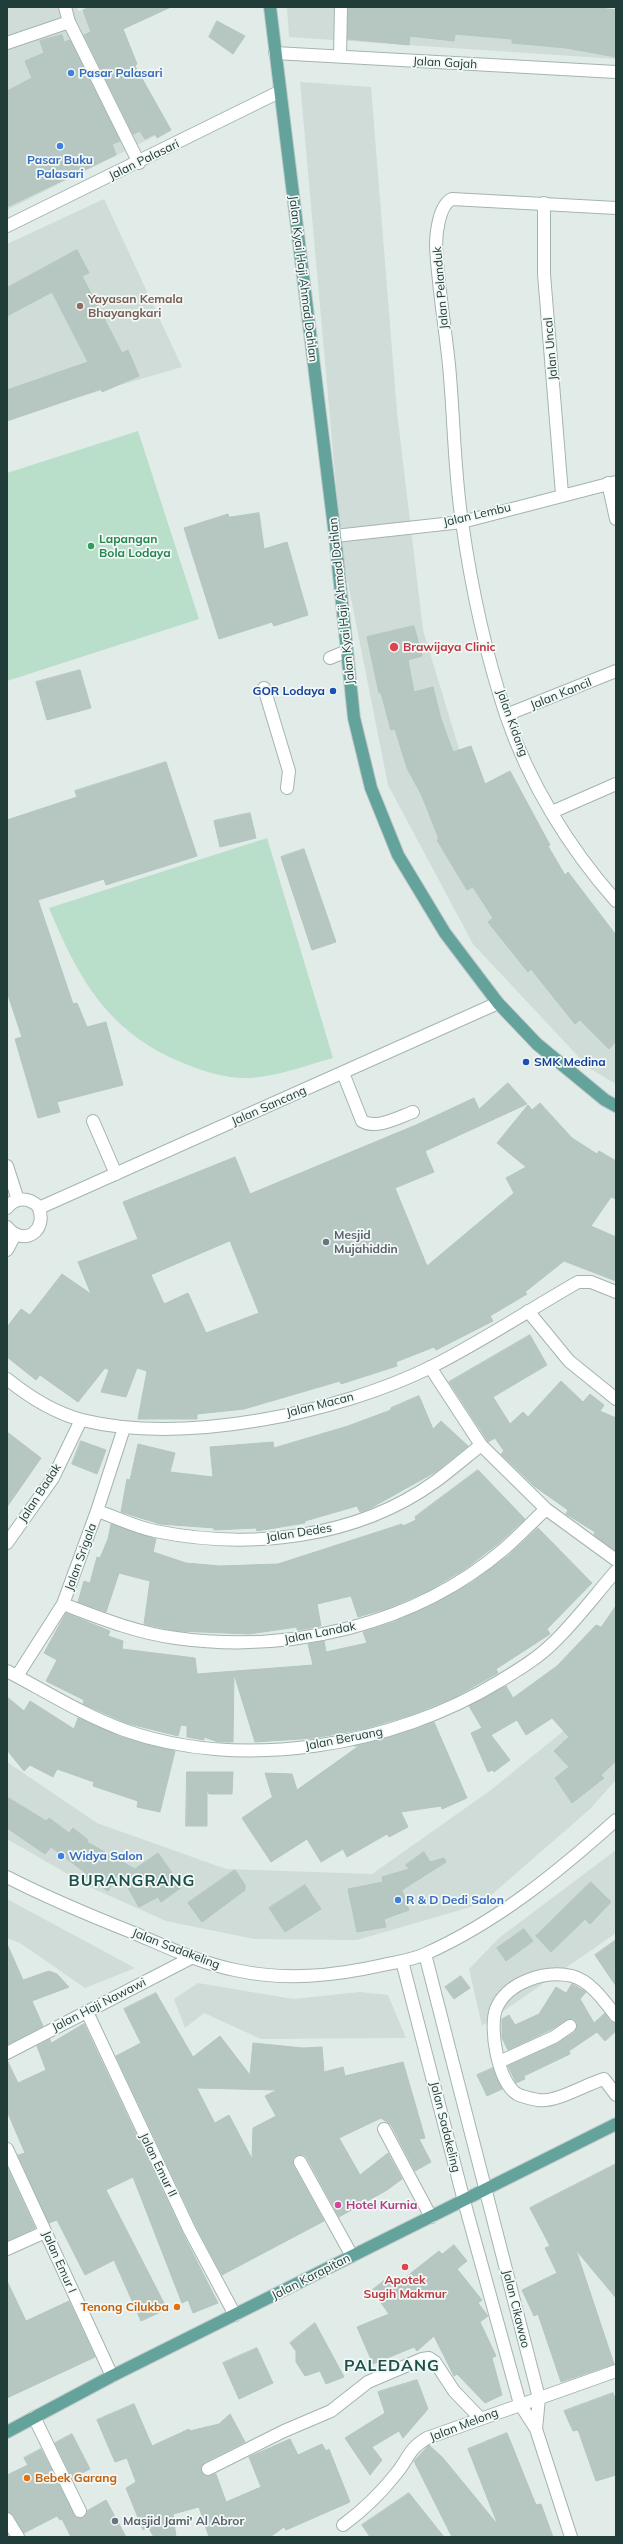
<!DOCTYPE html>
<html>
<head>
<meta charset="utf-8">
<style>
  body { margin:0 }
  #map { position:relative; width:623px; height:2544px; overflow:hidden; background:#e1ece9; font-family:Mulish,sans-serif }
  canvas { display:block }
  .frame { position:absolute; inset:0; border:8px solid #213d3a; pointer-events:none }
</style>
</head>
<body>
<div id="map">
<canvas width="623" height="2544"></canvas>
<div class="frame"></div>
</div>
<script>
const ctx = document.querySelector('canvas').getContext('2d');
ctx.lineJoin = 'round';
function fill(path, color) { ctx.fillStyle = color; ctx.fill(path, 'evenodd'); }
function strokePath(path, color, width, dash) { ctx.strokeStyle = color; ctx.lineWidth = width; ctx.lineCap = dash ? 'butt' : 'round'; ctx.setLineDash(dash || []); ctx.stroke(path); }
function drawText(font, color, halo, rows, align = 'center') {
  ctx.font = font + ' Mulish,sans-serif'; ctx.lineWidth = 3.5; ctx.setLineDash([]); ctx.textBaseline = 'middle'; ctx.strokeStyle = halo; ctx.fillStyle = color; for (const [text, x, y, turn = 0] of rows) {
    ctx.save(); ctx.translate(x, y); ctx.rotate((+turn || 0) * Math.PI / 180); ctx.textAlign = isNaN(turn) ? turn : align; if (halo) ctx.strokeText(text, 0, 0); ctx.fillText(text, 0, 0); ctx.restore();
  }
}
const built = new Path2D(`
  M7,7H77L78,11L110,8L157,135L7,210Z
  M287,7H587L616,9V59L289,37Z
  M300,82L371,87L397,412L423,630L475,802L616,982V1084L589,1068L473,944L388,785L342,553Z
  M104,199L182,367L7,418V244Z
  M616,1674V1780L590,1809L481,1904L357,1940L254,1939L166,1921L92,1888L7,1839V1762L97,1823L226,1869L372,1874L491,1790L561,1733Z
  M616,1850V1933L482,2026L469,1969L499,1938Z
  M7,1899L135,1968L85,1988L20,1943L7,1938Z
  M198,1983L293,1999L360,1992L388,1995L406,2038L261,2039L204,2013L185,2028L174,1999Z`);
const green = new Path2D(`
  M138,431L199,619L7,681V473Z
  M267,838L333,1058C307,1065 278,1076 251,1078C227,1079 205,1072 183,1063C108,1032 79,980 49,908Z`);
const building = new Path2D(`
  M91,7H171L123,29L137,64L135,66L171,130L157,138L155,134L145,139L140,131L133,134L84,35L91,32L83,10Z
  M348,7H591L616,10V57L566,48L512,43V39L455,34L454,41L410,36L409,45L348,39Z
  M217,21L245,36L233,54L209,37Z
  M62,35L64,42L70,40L120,141L112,144L116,155L7,207V91L32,78L25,61L44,53L40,41Z
  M77,250L89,273L82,276L122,353L128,350L139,376L102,392L101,389L7,421V390L88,362L52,292L7,316V288Z
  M259,513L264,549L287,542L308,615L274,626L272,622L219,639L184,528L228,514L229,517Z
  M414,626L422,656L408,660L414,692L433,687L441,719L453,752L471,746L485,784L510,771L550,845L548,846L565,875L568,872L616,935V1041L609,1049L580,1020L575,1024L531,969L528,972L488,922L493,918L473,887L467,890L437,840L439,839L422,796L407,768L395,729L391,730L381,693H379L367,637Z
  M80,670L91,708L47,720L36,682Z
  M166,762L197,856L106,885L104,879L38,900L73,1004L77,1003L87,1027L106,1022L123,1085L57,1102L60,1112L38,1118L15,1039L22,1037L7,992V820L77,797L75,791Z
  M250,813L256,838L220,847L214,821Z
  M304,849L336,942L312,950L281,857Z
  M508,1083L527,1104L425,1151L434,1172L395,1188L427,1266L514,1193L506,1178L526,1167L497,1143L528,1105L532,1110L540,1103L572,1138L597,1154L599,1151L616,1161V1199L611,1197L591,1226L616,1237V1281L564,1261L525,1292L527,1294L490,1316L493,1321L436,1350L434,1347L396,1362L397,1366L341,1384L340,1381L244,1409L197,1414V1419H138L147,1371L137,1368L126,1397L101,1392L109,1370L105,1368L78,1402L40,1375L36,1380L7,1357V1327L21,1309L30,1315L62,1274L91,1294L78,1262L138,1239L123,1202L235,1157L250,1194L416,1125L474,1098L479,1109ZM230,1241L259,1313L206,1333L188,1293L164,1304L151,1275Z
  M530,1335L547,1365L493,1397L510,1424L523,1412L528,1417L561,1381L583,1402L590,1394L604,1405L600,1411L616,1418V1551L594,1535L595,1532L566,1514L568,1510L534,1486L501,1454L504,1451L495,1438L488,1442L487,1440L449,1382Z
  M419,1396L433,1429L441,1421L468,1446L437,1471L369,1509L360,1512L357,1506L305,1521V1523L257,1531L256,1528L214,1530V1528L160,1524L121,1512L127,1479L130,1480L138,1444L175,1453L170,1472L213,1477L210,1447L273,1442L274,1448L348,1426L391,1410V1408Z
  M7,1432L41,1458L7,1507Z
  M81,1441L106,1450L97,1474L72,1464Z
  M478,1470L525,1519L499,1543L465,1569L428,1591L389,1608L358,1617L351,1596L317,1604L321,1626L305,1629L297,1630V1627L249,1634L177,1631L144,1624L150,1581L119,1573L106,1612L78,1602L84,1581L90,1583L97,1557L100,1558L108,1539L111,1524L156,1539L153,1552L186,1563L220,1566L278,1564L402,1524L403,1526L416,1520L415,1517Z
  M538,1528L592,1583L547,1629L550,1634L496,1669L498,1673L455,1697L411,1715L364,1729L315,1738L255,1742L234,1674L233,1742H218L204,1737V1740L187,1737V1726L181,1725L178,1736L126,1723L83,1704L84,1700L46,1681L57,1660L44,1653L66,1613L110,1631L108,1636L123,1641L122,1649L195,1658L197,1674L313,1665L308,1644L324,1641L326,1652L367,1643L363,1632L394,1622L434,1604L473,1582L509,1555Z
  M616,1606V1761L601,1775L604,1778L572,1803L555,1778L569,1767L554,1751L569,1737L552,1718L526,1735L517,1720L491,1735L510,1760L494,1772L492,1770L488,1772L471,1733L482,1728L469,1706L506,1686L513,1698L557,1666L596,1625L601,1627Z
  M7,1697L24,1711L30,1701L74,1729L78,1718L121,1737L175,1751L160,1812L137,1807L138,1801L93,1786L94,1782L57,1769L53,1777L30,1765L24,1771L7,1750Z
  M434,1722L467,1798L442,1809L441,1806L401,1812L408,1827L389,1837L387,1834L347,1857L343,1849L321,1862L307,1839L271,1862L242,1818L274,1796H272L265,1773L292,1774L297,1790L359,1746H354L415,1729Z
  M187,1772H233L232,1794H209L207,1791V1826H186Z
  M7,1797L46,1821L49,1818L69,1833L73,1828L88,1840L87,1842L135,1869L158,1853L182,1887L161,1902L158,1897L139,1907L119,1872L108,1891L86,1877L87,1874L51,1847L45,1854L7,1828Z
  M424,1852L430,1862L444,1858L446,1862L402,1890L409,1910L384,1919L386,1927L357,1932L348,1889L383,1882L382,1877L409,1869L406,1865Z
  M235,1870L245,1885V1890L202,1922L188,1903Z
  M591,1882L611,1902L590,1924L585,1919L551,1952L536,1936Z
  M305,1885L321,1909L285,1932L269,1908Z
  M524,1929L533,1941L506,1961L497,1948Z
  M616,1940V1986L595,1955Z
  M7,1944L23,1980L49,1971L57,1974L69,1987L32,2001L43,2026L7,2045Z
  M461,1976L470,1988L454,1999L445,1987Z
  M572,1984L586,1992L580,1999L594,2023L605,2013L610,2021L616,2023V2031L605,2041L597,2032L569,2051L570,2054L524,2076L525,2079L516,2083L508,2066L558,2043L575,2032L577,2025L574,2019H569L550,2030L508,2050L502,2038V2019L509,2015L515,2025L539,2014L556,1987L566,1993Z
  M156,1993L193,2057L220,2036L250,2075L253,2043L303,2048L322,2047L324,2072L343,2067L345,2076L403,2062L425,2138L419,2139L431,2162L415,2171L391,2125L381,2118L339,2138L360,2175L388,2153L402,2179L387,2190L339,2217L307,2158L304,2155H297L293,2158V2165L324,2221L222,2275L196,2226L116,2056L141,2043L124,2009ZM197,2088L277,2090L265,2096L276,2116L253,2128L252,2159L229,2115L215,2123Z
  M84,2024L182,2232L218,2303L193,2313L188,2300L182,2303L133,2177L106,2190L167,2309L141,2321L114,2260L85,2275L57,2220L49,2223L18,2155L25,2153L7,2111V2060L18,2083L46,2070L37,2046L50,2039L51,2043Z
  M493,2068L502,2089L487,2096L477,2075Z
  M616,2164V2298L576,2250L614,2364L561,2382L538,2314L534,2316L522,2290L557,2273L545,2248L550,2246L530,2208Z
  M7,2167L35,2228L7,2241Z
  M454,2245L467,2261L457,2269L482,2300L478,2303L488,2316L480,2322L496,2356L492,2358L502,2395L485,2403L457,2374L454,2376L434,2336L417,2351L414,2347L373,2364L357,2327L389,2314L372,2290L386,2279L392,2288L439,2251L442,2254Z
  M7,2281L26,2321L69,2301L95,2357L7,2398Z
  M315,2323L344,2377L326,2384L320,2371L305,2376L296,2362V2351L290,2343Z
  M257,2348L273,2383L239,2399L223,2363Z
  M417,2380L428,2409L403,2438L399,2431L372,2447L382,2460L370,2475L345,2438L385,2413L378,2392Z
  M613,2393L616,2401V2475L596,2481L578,2430L573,2431L564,2411Z
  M134,2404L152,2446L189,2429L190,2431L219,2424L230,2414L245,2442L205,2462L201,2469L207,2476L216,2474L226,2502L261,2487L249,2457L290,2439L298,2455L322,2444L326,2451L329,2449L350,2502L286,2530L284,2527L270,2537H209L199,2507L173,2514L176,2537H154L148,2527L143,2530L126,2488L136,2482L127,2458L115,2462L97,2420Z
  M507,2433L536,2505L541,2504L553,2537H452L414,2461L429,2445L443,2458L498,2525L468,2449Z
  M72,2434L90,2469L72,2478L55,2443Z
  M41,2449L76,2517L84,2518L87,2511L106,2500L126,2537H71L62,2519L60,2520L57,2516L24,2533L13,2515L7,2512V2475L28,2465L24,2458Z
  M409,2493L444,2537H370L362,2525Z`);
const minor = new Path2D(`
  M65,7L69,22L139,163
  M7,43L69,22
  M275,53L616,72
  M340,57L341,7
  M544,203V274L562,494
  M616,208L452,199C439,205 436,233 436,246C438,286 445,326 449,365C454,417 454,471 462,522C471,585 486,655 506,715C529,783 569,848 616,901
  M7,226L279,92
  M608,483L616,519
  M335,536L462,522L616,482
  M330,658L347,651
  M264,688L289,771L287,788
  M506,715L616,671
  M552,812L616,784
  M343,1073L362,1121C376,1130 399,1117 413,1112
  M93,1121L116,1174
  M7,1166L18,1200
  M7,1208C15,1197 28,1197 38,1206C49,1230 24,1248 7,1227
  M39,1208L498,1003
  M7,1250L15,1235
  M528,1311L569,1361L616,1399
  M430,1367L481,1445L546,1509L616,1560
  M7,1379C28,1396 55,1413 82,1420C184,1445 338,1413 431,1367C481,1342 529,1310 578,1282H591L616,1292
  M97,1511C116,1517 135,1527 155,1531C249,1550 356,1539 436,1481C451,1470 466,1457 481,1445
  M7,1543L53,1478L81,1420
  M63,1604C100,1618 137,1633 176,1638C290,1654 415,1625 504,1549C519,1536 532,1522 546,1509
  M7,1671C45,1691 83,1715 124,1730C242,1772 394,1746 500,1681C518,1670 538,1658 553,1643C576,1621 595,1595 616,1571
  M17,1676L63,1604L97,1511L124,1428
  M7,1877C48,1898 91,1916 134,1933C167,1947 200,1963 235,1970C285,1981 334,1976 383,1965C397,1962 412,1960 425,1954C497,1922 558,1872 616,1820
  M425,1954L539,2398L536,2429
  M402,1961L464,2201L520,2404L536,2429L571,2537
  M87,2012L189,2229L235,2315
  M616,2016C605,2002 591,1981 572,1976C545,1970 507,1982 496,2009C489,2029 498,2082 517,2094C522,2097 533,2099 538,2100C556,2103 586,2084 604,2079L616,2095
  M7,2053L191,1958
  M499,2062L554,2037L570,2026
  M384,2129L431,2217
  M7,2149L112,2376
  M300,2162L352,2256
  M7,2249L45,2232
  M34,2417L80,2511
  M208,2469L284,2431L331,2411L368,2382L422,2359L429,2358L435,2362L454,2391L480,2418
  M7,2519L18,2537
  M343,2525C362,2511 380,2494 395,2475C409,2459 407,2450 427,2438L616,2371`);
const major = new Path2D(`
  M270,7L335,536L354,718L371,788L398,855L445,933L498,1003L537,1044L605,1100L616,1106
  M7,2432L112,2376L616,2124`);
const markers = [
  [71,73,4,"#3f7fe0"],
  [60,146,4,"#3f7fe0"],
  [80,306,4,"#8d6e63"],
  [91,546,4,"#2e9e5b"],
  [394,647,5,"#e0444e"],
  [333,691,4,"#1a4fb4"],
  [526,1062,4,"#1a4fb4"],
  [326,1242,4,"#6b7280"],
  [61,1856,4,"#3f7fe0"],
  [398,1900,4,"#3f7fe0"],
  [338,2205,4,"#d1479c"],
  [405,2267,4,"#e0444e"],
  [177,2307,4,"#e8710a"],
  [27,2478,4,"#e8710a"],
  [115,2521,4,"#6b7280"]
];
const streetNames = [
  ["Jalan Gajah",445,63,3],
  ["Jalan Palasari",144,160,-26],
  ["Jalan Kyai Haji Ahmad Dahlan",303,279,83],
  ["Jalan Pelanduk",441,288,-95],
  ["Jalan Uncal",551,349,-95],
  ["Jalan Lembu",477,515,-13],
  ["Jalan Kyai Haji Ahmad Dahlan",342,601,-96],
  ["Jalan Kancil",561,694,-22],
  ["Jalan Kidang",512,723,70],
  ["Jalan Sancang",269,1106,-24],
  ["Jalan Macan",320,1405,-14],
  ["Jalan Badak",40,1493,-57],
  ["Jalan Dedes",299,1533,-9],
  ["Jalan Srigala",81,1557,-70],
  ["Jalan Landak",320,1633,-11],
  ["Jalan Beruang",344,1739,-11],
  ["Jalan Sadakeling",176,1949,21],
  ["Jalan Haji Nawawi",99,2005,-27],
  ["Jalan Sadakeling",445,2127,76],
  ["Jalan Emur II",158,2165,64],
  ["Jalan Emur I",59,2262,66],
  ["Jalan Karapitan",311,2277,-27],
  ["Jalan Cikawao",516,2309,76],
  ["Jalan Melong",464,2425,-21]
];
const shopNames = [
  ["Pasar Palasari",79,73],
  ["Pasar Buku",60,160,"center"],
  ["Palasari",60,174,"center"],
  ["Widya Salon",69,1856],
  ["R & D Dedi Salon",406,1900]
];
const educationNames = [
  ["Yayasan Kemala",88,299],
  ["Bhayangkari",88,313]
];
const leisureNames = [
  ["Lapangan",99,539],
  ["Bola Lodaya",99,553]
];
const healthNames = [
  ["Brawijaya Clinic",403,647],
  ["Apotek",405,2280,"center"],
  ["Sugih Makmur",405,2294,"center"]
];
const transitNames = [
  ["GOR Lodaya",325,691],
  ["SMK Medina",534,1062,"left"]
];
const worshipNames = [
  ["Mesjid",334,1235],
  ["Mujahiddin",334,1249],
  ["Masjid Jami' Al Abror",123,2521]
];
const hotelNames = [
  ["Hotel Kurnia",346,2205]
];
const foodNames = [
  ["Tenong Cilukba",169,2307],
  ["Bebek Garang",35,2478,"left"]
];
const districtNames = [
  ["BURANGRANG",132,1881],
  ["PALEDANG",392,2366]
];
fill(built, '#cfdcd8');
fill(green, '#b9dec9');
fill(building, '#b6c7c2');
strokePath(building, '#b3c6c1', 1);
strokePath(minor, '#a4b4b1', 14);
strokePath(major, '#c1c9c8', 14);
strokePath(minor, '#fff', 12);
strokePath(major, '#64a39c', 12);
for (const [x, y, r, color] of markers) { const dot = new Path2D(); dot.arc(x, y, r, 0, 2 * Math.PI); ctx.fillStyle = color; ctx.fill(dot); strokePath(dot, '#f2f8f6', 1.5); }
drawText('12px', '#213d3a', '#f2f8f6', streetNames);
drawText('bold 12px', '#366cbe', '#f2f8f6', shopNames, 'left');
drawText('bold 12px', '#785e54', '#f2f8f6', educationNames, 'left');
drawText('bold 12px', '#27864d', '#f2f8f6', leisureNames, 'left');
drawText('bold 12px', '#be3a42', '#f2f8f6', healthNames, 'left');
drawText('bold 12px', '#164399', '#f2f8f6', transitNames, 'right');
drawText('bold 12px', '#5b616d', '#f2f8f6', worshipNames, 'left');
drawText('bold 12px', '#b23c85', '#f2f8f6', hotelNames, 'left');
drawText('bold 12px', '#c56008', '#f2f8f6', foodNames, 'right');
ctx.letterSpacing = '1px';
drawText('bold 16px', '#1c504b', '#f2f8f6', districtNames);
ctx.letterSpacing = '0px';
</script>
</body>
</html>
